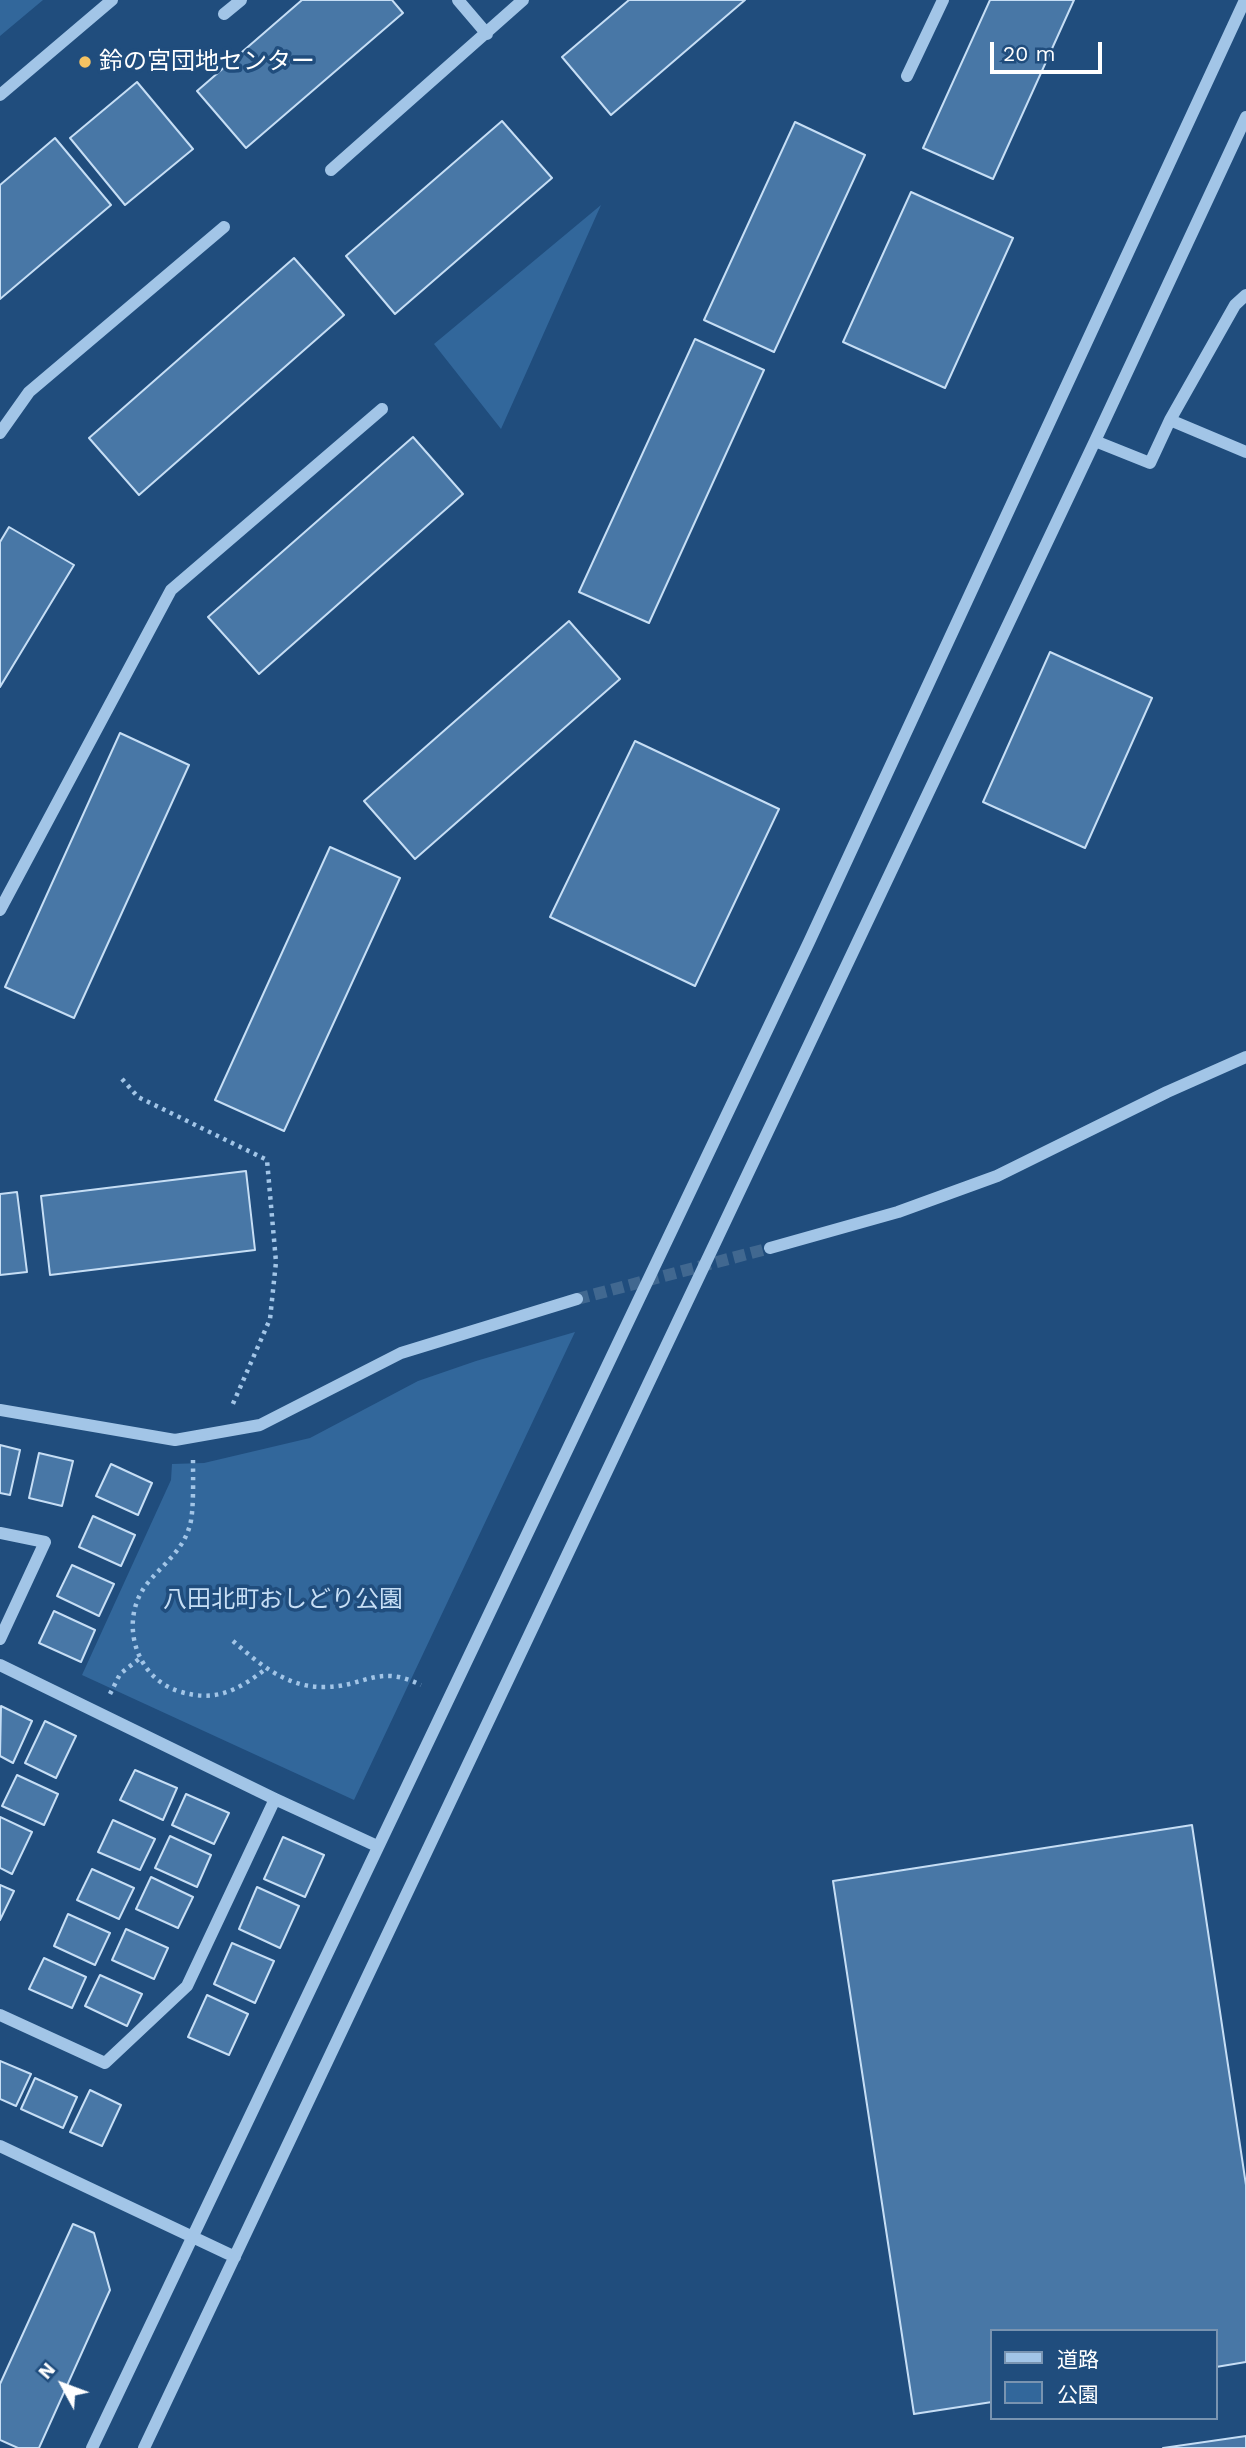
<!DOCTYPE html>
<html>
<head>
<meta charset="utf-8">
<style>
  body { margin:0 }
  #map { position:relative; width:1246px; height:2448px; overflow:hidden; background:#204d7d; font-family:"Work Sans","Noto Sans JP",sans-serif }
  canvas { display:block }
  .legend { position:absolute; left:990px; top:2329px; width:228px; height:91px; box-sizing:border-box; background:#204d7d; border:2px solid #7994b1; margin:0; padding:9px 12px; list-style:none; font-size:21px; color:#fff }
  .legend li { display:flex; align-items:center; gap:14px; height:35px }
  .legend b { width:35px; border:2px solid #7994b1 }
  .north { position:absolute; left:28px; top:2350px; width:70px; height:70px; -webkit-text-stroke:5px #204d7d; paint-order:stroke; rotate:311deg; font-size:19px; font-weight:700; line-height:28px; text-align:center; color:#fff }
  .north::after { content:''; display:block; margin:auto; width:24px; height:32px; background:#fff; clip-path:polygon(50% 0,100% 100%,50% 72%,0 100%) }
  .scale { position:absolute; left:990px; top:42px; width:112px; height:32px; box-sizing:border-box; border:4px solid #fff; border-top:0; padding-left:9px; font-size:21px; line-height:24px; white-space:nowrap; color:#fff; -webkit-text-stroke:5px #204d7d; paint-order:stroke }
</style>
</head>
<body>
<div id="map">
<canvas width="1246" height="2448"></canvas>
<ul class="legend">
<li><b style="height:9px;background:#a2c5e7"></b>道路</li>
<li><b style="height:19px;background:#32679b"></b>公園</li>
</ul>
<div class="north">N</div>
<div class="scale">20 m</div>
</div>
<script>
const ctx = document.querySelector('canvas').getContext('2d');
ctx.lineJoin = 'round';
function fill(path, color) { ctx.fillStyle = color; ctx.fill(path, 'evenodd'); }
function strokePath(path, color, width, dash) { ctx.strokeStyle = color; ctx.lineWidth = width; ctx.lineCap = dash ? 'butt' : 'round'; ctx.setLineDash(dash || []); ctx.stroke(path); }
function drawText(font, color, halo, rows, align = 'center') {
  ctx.font = font + ' "Work Sans","Noto Sans JP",sans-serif'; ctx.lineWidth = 7; ctx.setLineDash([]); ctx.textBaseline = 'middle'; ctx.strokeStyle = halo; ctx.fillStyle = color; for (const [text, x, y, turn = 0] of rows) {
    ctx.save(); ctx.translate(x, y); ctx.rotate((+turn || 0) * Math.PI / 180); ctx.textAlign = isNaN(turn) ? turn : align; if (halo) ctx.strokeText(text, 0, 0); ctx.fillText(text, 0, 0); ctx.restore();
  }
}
const green = new Path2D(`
  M0,0H43L0,36Z
  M601,205L501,429L434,344Z
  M575,1332L354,1800L82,1675L171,1480L172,1464L204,1463L310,1438L418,1381L476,1361Z`);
const building = new Path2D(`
  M302,0H392L403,13L246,148L197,91Z
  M629,0H745L611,115L562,57Z
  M990,0H1074L993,179L923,148Z
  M137,82L193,149L125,205L70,138Z
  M502,121L552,178L395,314L346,256Z
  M795,122L865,155L774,352L704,320Z
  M55,138L111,205L0,299V185Z
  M911,192L1013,238L945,388L843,342Z
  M294,258L344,315L139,495L89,438Z
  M695,339L764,370L649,623L579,592Z
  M413,437L463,494L259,674L208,617Z
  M9,527L74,565L0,687V542Z
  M569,621L620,679L415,859L364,801Z
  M1050,652L1152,698L1085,848L983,802Z
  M120,733L189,765L74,1018L5,987Z
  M635,741L779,809L695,986L550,917Z
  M330,847L400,878L284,1131L215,1100Z
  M246,1171L255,1250L50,1275L41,1196Z
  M17,1192L27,1272L0,1275V1194Z
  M0,1445L20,1450L10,1495L0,1493Z
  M39,1453L73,1461L62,1506L29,1498Z
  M111,1464L152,1483L138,1515L96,1496Z
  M93,1516L135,1535L121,1566L79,1547Z
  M72,1565L114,1584L99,1616L57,1596Z
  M54,1611L95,1630L81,1662L39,1643Z
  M1,1706L32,1721L13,1763L0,1756Z
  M45,1721L76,1736L56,1778L25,1763Z
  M135,1770L177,1788L163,1820L120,1800Z
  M17,1775L58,1794L44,1825L2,1806Z
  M186,1794L229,1813L214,1844L172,1825Z
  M0,1817L32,1832L12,1874L0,1868Z
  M113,1820L155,1839L140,1870L98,1852Z
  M1192,1825L1246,2185V2362L1216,2367V2331H992V2402L914,2414L833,1881Z
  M170,1836L211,1855L197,1887L155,1868Z
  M283,1837L324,1855L305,1897L264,1879Z
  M92,1869L134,1888L119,1919L77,1900Z
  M151,1877L193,1897L178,1928L136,1909Z
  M0,1885L14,1891L0,1920Z
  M257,1887L299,1906L280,1948L239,1929Z
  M68,1914L110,1933L95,1965L54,1946Z
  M126,1929L168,1948L154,1979L112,1960Z
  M232,1943L274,1961L255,2003L214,1984Z
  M44,1958L86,1977L72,2008L29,1989Z
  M100,1975L142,1994L127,2026L85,2006Z
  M207,1995L248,2014L229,2055L188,2037Z
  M0,2061L31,2074L16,2106L0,2099Z
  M35,2078L77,2097L63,2128L21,2109Z
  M90,2090L121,2105L102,2146L70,2132Z
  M73,2224L94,2233L110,2290L39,2448H18L0,2440V2384Z
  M1246,2436V2448H1163Z`);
const minorTunnel = new Path2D(`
  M577,1299L770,1248`);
const path = new Path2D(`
  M122,1079L138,1097L267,1160L276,1262L270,1319L232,1406
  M193,1460C193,1476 194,1511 190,1525C183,1551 162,1565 146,1585C119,1621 135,1677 178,1691C215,1703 237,1691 267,1668
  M233,1641C258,1663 286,1687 322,1687C364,1688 377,1663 421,1685
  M110,1694L120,1674L139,1659`);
const minor = new Path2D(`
  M458,0L487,34
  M224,14L241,0
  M907,76L943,0
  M0,95L112,0
  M331,170L523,0
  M1170,420L1246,452
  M0,433L29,392L224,227
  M1095,441L1150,463L1170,420L1235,305L1246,295
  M0,910L171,590L382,409
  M770,1248L898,1212L997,1176L1167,1092L1246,1057
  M0,1410L175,1440L260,1425L401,1353L577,1299
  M0,1533L45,1542L0,1639
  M0,1665L275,1799L377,1846
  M0,2015L105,2063L187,1986L275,1799
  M0,2146L235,2257
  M92,2448L809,942L1245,0
  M144,2448L1095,441L1246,117`);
const markers = [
  [85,62,7,"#f5c363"]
];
const poiNames = [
  ["鈴の宮団地センター",99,62]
];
const parkNames = [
  ["八田北町おしどり公園",283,1600]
];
fill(green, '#32679b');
fill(building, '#4877a6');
strokePath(building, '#c6def5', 2);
strokePath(minorTunnel, '#416890', 12, [12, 6]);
strokePath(path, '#a2c5e7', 4.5, [3.5, 5]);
strokePath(minor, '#a2c5e7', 12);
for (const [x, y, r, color] of markers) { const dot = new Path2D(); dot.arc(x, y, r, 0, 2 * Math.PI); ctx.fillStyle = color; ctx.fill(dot); strokePath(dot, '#204d7d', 2.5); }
drawText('24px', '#fff', '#204d7d', poiNames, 'left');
drawText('24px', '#c6def5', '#204d7d', parkNames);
</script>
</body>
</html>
